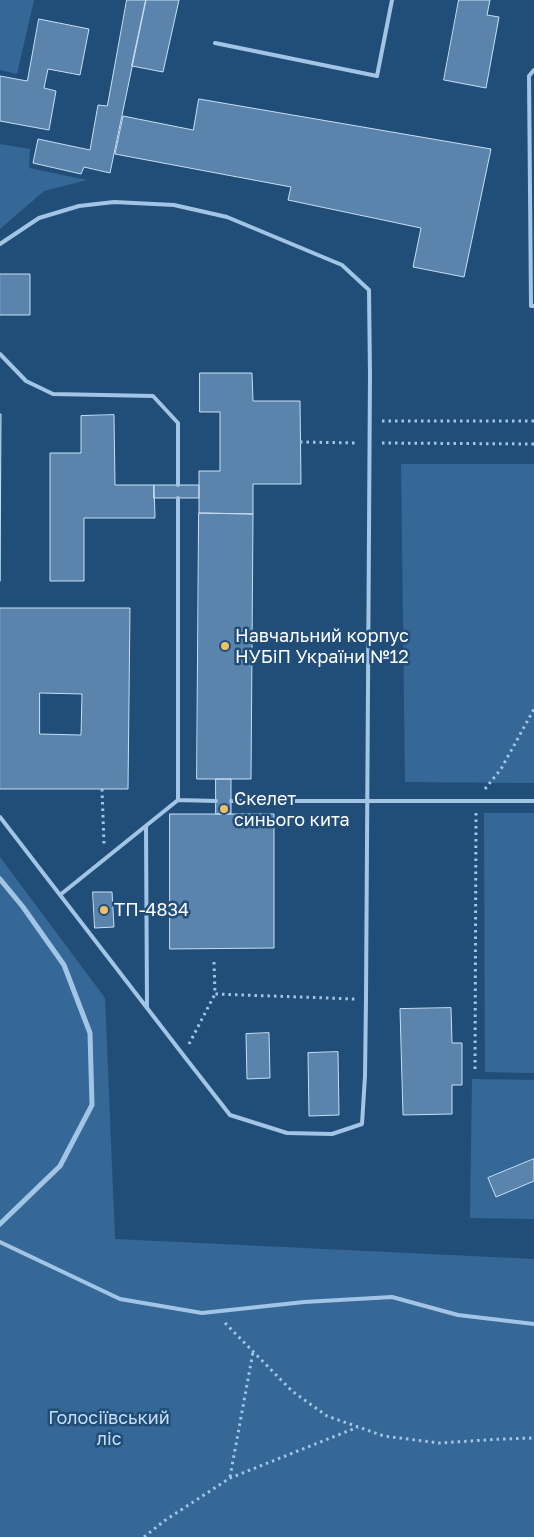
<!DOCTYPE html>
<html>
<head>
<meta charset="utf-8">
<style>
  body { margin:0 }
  canvas { display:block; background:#214e79 }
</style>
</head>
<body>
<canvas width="534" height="1537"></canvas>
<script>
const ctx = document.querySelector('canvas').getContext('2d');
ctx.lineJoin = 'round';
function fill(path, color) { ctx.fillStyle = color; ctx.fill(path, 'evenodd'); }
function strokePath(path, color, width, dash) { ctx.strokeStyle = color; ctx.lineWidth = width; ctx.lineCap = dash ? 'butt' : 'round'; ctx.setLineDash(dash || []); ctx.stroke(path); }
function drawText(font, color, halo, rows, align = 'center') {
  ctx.font = font + ' "Golos Text",sans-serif'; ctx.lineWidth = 5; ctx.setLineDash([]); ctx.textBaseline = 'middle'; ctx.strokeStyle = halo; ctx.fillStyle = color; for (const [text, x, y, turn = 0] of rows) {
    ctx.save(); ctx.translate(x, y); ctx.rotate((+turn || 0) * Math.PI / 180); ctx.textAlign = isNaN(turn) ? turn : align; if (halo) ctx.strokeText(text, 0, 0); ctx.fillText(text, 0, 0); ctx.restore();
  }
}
const green = new Path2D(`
  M0,0H34L17,74L0,70Z
  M0,144L30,149L29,168L87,180L44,191L0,229Z
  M401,464H534V783L405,782Z
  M484,813H534V1073L485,1072Z
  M0,857L105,998L115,1239L534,1259V1537H0Z
  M472,1079L534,1080V1219L470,1218Z`);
const building = new Path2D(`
  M127,0H146L110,173L84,167L81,174L33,163L38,139L90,150L98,105L107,106Z
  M146,0H179L163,72L132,66Z
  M459,0H490L487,15L499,17L486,88L444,80Z
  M39,19L89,29L80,75L48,69L44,88L56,91L49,130L0,121V76L27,81Z
  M199,99L491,149L464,277L413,267L421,228L288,200L291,187L115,154L123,116L193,130Z
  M0,274H30V315H0Z
  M200,373H252L253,401H300L301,484H253V514L199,513V471H220V412H200Z
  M0,414H1L0,581Z
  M114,415L115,485H154L155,518H84V581H50V453H81V416Z
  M154,485H199V498H154Z
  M199,513L253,514L251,779H197Z
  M0,608H130L128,789H0ZM40,693L82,694L81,735L40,734Z
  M216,779H231V814H216Z
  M170,814H274V948L170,949Z
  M93,892H112L114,927L95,928Z
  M451,1008L452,1043H462V1085H452V1114L403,1115L400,1009Z
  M269,1033L270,1078L247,1079L246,1034Z
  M338,1052L339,1115L309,1116L308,1053Z
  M534,1159V1181L496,1197L488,1178Z`);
const path = new Path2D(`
  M382,421H534
  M300,442L357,443
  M382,443L534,444
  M102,789L104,844
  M485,789L501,769L534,709
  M214,962L215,994L355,999
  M189,1044L215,994
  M475,1069L476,812
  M225,1323L292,1391L327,1416L384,1436L439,1443L502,1439L534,1438
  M230,1477L253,1352
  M144,1537L164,1521L230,1478L358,1427`);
const lane = new Path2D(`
  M215,43L377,76L392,0
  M534,70L529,76L531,306H534
  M0,244L39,218L79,206L114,202L174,205L227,217L342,265L369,290L370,375L366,999L365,1076L362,1124L332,1134L287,1133L230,1115L184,1056L0,817
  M0,354L26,381L53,394L153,396L178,423V485
  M178,498V800L216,801
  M231,801H534
  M146,826L147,1007
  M60,895L178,800
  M0,1242L120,1299L202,1313L304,1302L392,1297L458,1315L534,1324`);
const street = new Path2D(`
  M0,879L23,907L64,965L90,1033L92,1105L60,1166L0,1224`);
const markers = [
  [225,646,5,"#f1bf65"],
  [224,809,5,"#f1bf65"],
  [104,910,5,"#f1bf65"]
];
const poiNames = [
  ["Навчальний корпус",235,636],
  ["НУБіП України №12",235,657],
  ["Скелет",234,799],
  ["синього кита",234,820],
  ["ТП-4834",114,910]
];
const parkNames = [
  ["Голосіївський",109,1418],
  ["ліс",109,1439]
];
fill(green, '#356897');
fill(building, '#5a84ac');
strokePath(building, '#c6def4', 1);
strokePath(path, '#a3c5e5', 3, [2.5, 4]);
strokePath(lane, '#a3c5e5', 4);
strokePath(street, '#a3c5e5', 5);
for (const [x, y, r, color] of markers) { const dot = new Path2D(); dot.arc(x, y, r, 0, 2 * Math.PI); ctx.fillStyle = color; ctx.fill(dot); strokePath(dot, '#214e79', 2); }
drawText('18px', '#fff', '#214e79', poiNames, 'left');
drawText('18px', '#c6def4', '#214e79', parkNames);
</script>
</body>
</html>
